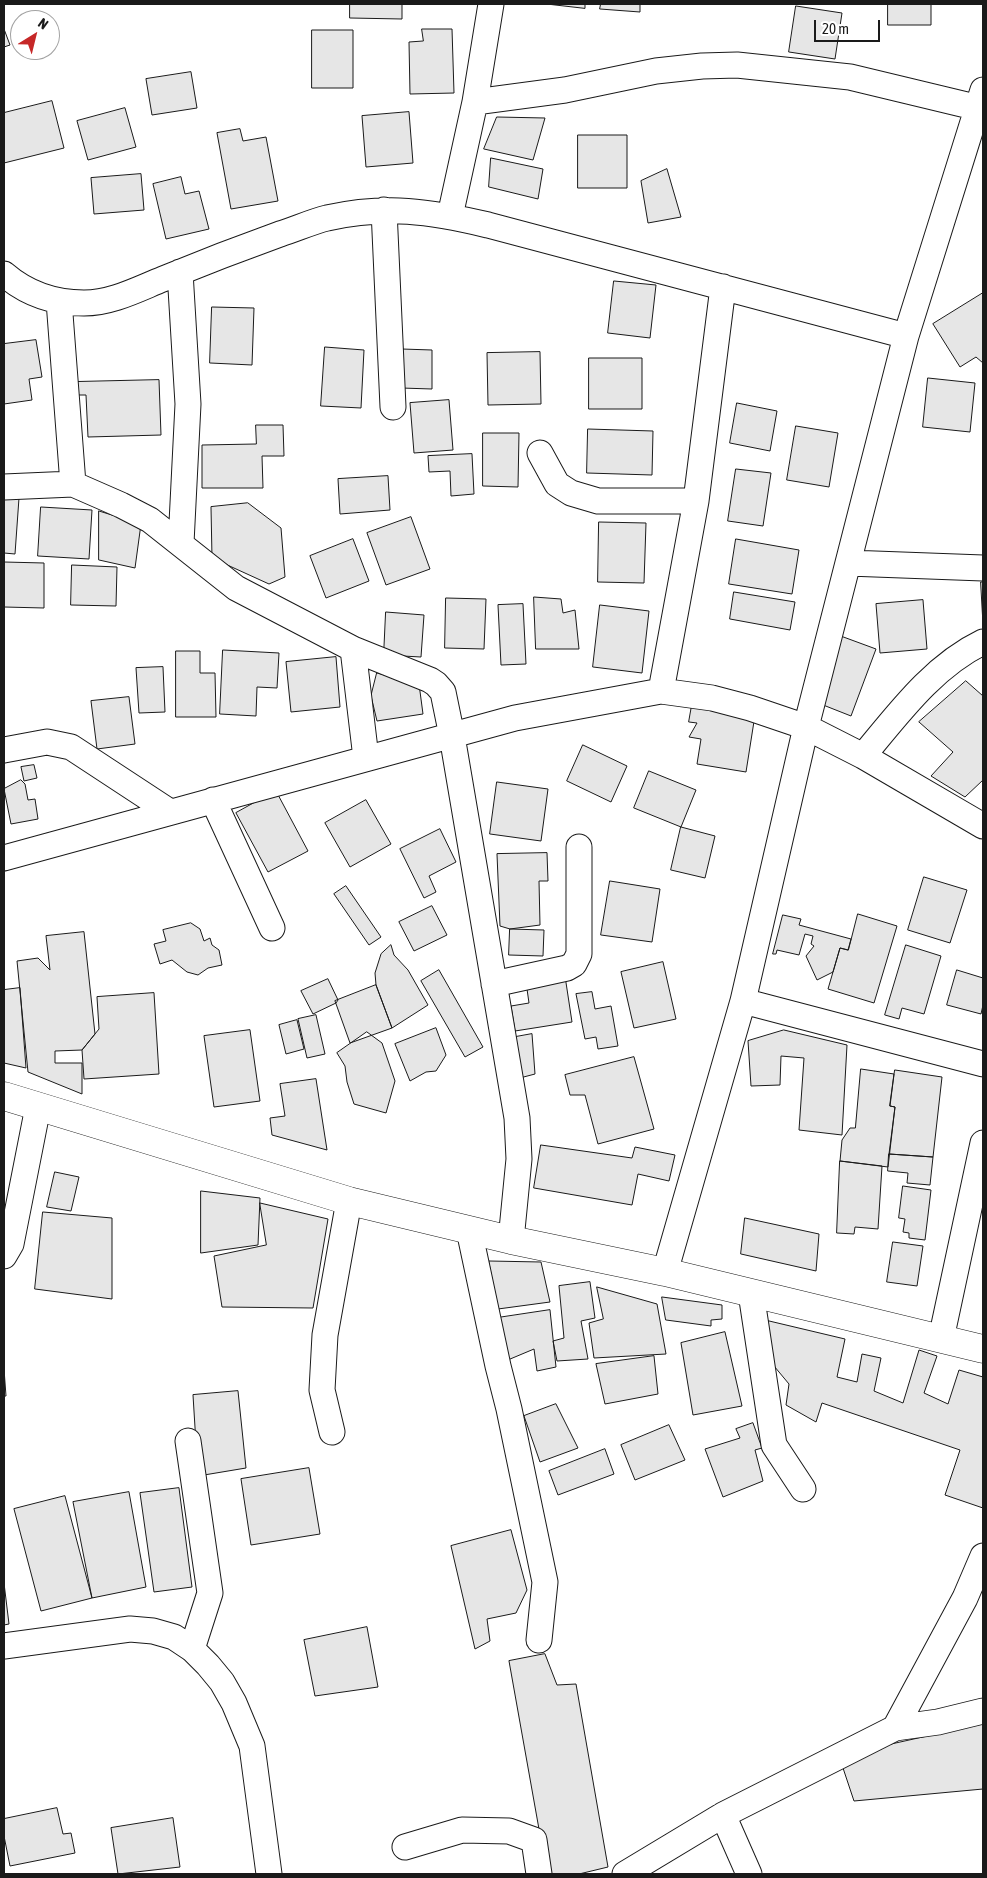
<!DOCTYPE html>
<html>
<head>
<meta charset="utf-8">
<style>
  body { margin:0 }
  #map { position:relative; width:987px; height:1878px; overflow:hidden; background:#fff; font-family:"Asap Condensed",sans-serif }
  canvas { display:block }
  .frame { position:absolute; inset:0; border:5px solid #1a1a1a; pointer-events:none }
  .north { position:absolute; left:10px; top:10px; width:50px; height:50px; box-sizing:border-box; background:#fff; border:1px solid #a3a3a3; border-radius:50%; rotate:36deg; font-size:14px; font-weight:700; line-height:20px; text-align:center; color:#1a1a1a }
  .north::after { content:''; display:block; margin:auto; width:18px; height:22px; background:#c62828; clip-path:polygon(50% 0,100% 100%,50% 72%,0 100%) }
  .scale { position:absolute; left:814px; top:20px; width:66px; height:22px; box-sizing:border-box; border:2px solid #1a1a1a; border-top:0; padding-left:6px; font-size:15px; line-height:18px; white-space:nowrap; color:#1a1a1a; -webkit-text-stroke:4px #fff; paint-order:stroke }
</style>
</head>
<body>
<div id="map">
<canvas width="987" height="1878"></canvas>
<div class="frame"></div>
<div class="north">N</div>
<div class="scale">20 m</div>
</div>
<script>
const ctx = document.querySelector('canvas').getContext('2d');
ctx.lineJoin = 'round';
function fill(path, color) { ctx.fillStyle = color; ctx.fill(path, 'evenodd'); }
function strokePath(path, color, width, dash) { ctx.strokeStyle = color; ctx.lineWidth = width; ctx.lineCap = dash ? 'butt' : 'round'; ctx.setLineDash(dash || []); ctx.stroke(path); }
const building = new Path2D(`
  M350,4H402V19L350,18Z
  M547,4H585V8Z
  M601,4H640V12L600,9Z
  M888,4H931V25H888Z
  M796,6L842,13L835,59L789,52Z
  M4,29L10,45L4,47Z
  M422,29H452L454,93L410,94L409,42L423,41Z
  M312,30H353V88H312Z
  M191,72L197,108L152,115L146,79Z
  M52,101L64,148L4,163V113Z
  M125,108L136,147L88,160L77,121Z
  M409,112L413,163L366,167L362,116Z
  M497,117L545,118L533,160L484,149Z
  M240,129L243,141L266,137L278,201L231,209L217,133Z
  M578,135H627V188H578Z
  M491,158L543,169L538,199L489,187Z
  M667,169L681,217L648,223L641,181Z
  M141,174L144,210L94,214L91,178Z
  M181,177L185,194L199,191L209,229L166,239L153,184Z
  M614,281L656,285L650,338L608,333Z
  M983,293V363L976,357L960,367L933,324Z
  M212,307L254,308L252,365L210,363Z
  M36,340L42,377L29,379L32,400L4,404V344Z
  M325,347L364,350L361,408L321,406Z
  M402,349L432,350V389L401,388Z
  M540,352L541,404L488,405L487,353Z
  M589,358H642V409H589Z
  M928,378L975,383L970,432L923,427Z
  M159,380L161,435L88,437L86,395H75L74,382Z
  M449,400L453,450L414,453L410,403Z
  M737,403L777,411L770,451L730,443Z
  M256,425H283L284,456H262L263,488H202V445L256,444Z
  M796,426L838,433L829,487L787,480Z
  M588,429L653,431L652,475L587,473Z
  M483,433H519L518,487L483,486Z
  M472,454L474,494L451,496L450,471L429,472L428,456Z
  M736,469L771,473L763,526L728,521Z
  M388,476L390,510L340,514L338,479Z
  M4,497L19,498L15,554L4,553Z
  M248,503L281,528L285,577L269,584L212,558L211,507Z
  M41,507L92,510L89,559L38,556Z
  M99,511L141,524L135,568L99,560Z
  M411,517L430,569L386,585L367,533Z
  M599,522L646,523L644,583L598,582Z
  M353,539L369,581L326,598L310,556Z
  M736,539L799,550L792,594L729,584Z
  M4,562L44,563V608L4,607Z
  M72,565L117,567L116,606L71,605Z
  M981,582H983V624Z
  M734,592L795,602L790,630L730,619Z
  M534,597L561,599L563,613L575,610L579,649H536Z
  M446,598L486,599L484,649L445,648Z
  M923,600L927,649L880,653L876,604Z
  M523,604L526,664L501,665L498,605Z
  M600,605L649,611L642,673L593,667Z
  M386,612L424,615L421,657L384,655Z
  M838,635L876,649L851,716L813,701Z
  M223,650L279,653L277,688L257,687L256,716L220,714Z
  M176,651H200V673H215L216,717H176Z
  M336,657L340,707L291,712L286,662Z
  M163,667L165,712L139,713L136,668Z
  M377,673L419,684L423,714L377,721L371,696Z
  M966,681L983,696V780L965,797L931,776L953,752L919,722Z
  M129,697L135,744L97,749L91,701Z
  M692,705L755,715L746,772L697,764L701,739L689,737L697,723L689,722Z
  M583,745L627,766L611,802L567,781Z
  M34,765L37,778L24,781L21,767Z
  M649,771L696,790L681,827L634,808Z
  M21,780L25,784L28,800L35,799L38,819L11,824L4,789Z
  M497,782L548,789L541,841L490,834Z
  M276,791L308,851L268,872L236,813Z
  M366,800L391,844L350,867L325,823Z
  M681,827L715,836L705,878L671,870Z
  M440,829L456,862L429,876L436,892L424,898L400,849Z
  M547,853L548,881H539L540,925L510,929L500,926L497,854Z
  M924,877L967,890L950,943L908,930Z
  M610,881L660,889L652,942L601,935Z
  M346,886L381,937L369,945L334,894Z
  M432,906L447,935L414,951L399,922Z
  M858,914L897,926L874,1003L828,989L840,948L848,950Z
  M783,915L801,919L799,925L851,939L848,950L840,948L833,972L817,980L806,956L814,946L811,944L813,936L805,934L799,955L777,950L776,954H773Z
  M191,923L200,929L204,941L210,938L212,945L219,950L222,965L208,968L198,975L187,972L172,960L160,964L154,944L166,941L163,930Z
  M510,929L544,930L543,956L509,955Z
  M84,932L95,1034L82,1050L55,1051V1063H82V1094L28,1072L17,961L38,958L50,970L46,936Z
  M391,945L394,955L408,970L428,1005L392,1028L376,985L375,973L381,954Z
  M906,945L941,956L924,1014L902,1008L899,1019L885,1015Z
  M663,962L676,1019L634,1028L621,972Z
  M439,970L483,1047L465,1057L421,981Z
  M957,970L983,978V1005L981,1014L947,1005Z
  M565,976L572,1022L515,1031L511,1006L529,1003L526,982Z
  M328,979L338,1000L336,1003L313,1014L301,991Z
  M376,985L392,1028L350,1043L335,1001Z
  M20,988L26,1068L4,1063V990Z
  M592,992L595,1009L611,1006L618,1046L598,1049L596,1037L585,1039L576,994Z
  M154,993L159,1074L84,1079L82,1050L99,1029L97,997Z
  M316,1015L325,1054L307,1058L298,1019Z
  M297,1020L304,1049L286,1054L279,1025Z
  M436,1028L446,1055L436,1071L426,1072L410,1081L395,1044Z
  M250,1030L260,1101L214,1107L204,1036Z
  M784,1030L847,1045L842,1135L799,1130L804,1058L781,1056L780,1085L751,1086L748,1041Z
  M367,1032L382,1043L395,1081L386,1113L354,1104L347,1082L345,1066L337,1053Z
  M532,1034L535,1074L516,1079L510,1038Z
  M634,1057L654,1129L598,1144L585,1095H570L565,1075Z
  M861,1069L894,1074L890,1106L895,1107L888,1167L840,1161L842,1140L850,1128H855Z
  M895,1070L942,1077L933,1157L889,1154L895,1107L890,1106Z
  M316,1079L327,1150L272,1135L270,1118L285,1116L280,1084Z
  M541,1145L632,1158L635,1147L675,1155L669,1181L638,1174L632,1205L534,1188Z
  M889,1154L933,1157L930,1185L907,1183L908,1173L888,1171Z
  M840,1161L882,1166L878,1229L855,1227L854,1234L837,1233Z
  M55,1172L79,1177L71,1211L47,1207Z
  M903,1186L931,1190L925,1240L909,1238V1233L903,1232L905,1219L899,1218Z
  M201,1191L260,1198L258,1245L201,1253Z
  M260,1203L328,1219L313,1308L222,1307L214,1256L266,1245Z
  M43,1212L112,1218V1299L35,1289Z
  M745,1218L819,1234L816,1271L741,1254Z
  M893,1242L923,1246L917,1286L887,1282Z
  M489,1261L541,1262L550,1302L498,1309Z
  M590,1282L595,1318L581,1321L588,1359L557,1361L553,1341L564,1338L559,1286Z
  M597,1287L657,1304L666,1354L594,1358L589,1323L603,1319Z
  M662,1297L722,1305V1319L711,1320V1326L666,1320Z
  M550,1310L556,1367L537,1371L534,1349L503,1362L497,1318Z
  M765,1320L845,1339L837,1377L857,1382L862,1354L881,1358L874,1391L903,1403L919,1350L937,1356L924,1393L948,1404L959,1370L983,1377V1508L945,1495L960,1450L822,1403L816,1422L786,1405L789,1384L769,1360Z
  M725,1332L742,1406L693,1415L681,1343Z
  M654,1356L658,1394L605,1404L596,1364Z
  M4,1369L6,1396H4Z
  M238,1391L246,1468L198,1476L193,1395Z
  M556,1404L578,1448L540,1462L524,1416Z
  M753,1423L762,1448L755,1450L763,1481L723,1497L705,1449L740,1438L736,1429Z
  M669,1425L685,1460L635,1480L621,1445Z
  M605,1449L614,1474L558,1495L549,1471Z
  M309,1468L320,1534L251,1545L241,1479Z
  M179,1488L192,1587L154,1592L140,1493Z
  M129,1492L146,1587L92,1598L73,1502Z
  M65,1496L92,1598L41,1611L14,1509Z
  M511,1530L527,1590L516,1613L487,1619L490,1641L475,1649L451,1546Z
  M4,1583L9,1624L4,1625Z
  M367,1627L378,1687L315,1696L304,1640Z
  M545,1654L557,1685L576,1684L608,1867L579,1874H547L509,1661Z
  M983,1724V1789L854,1801L839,1756Z
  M57,1808L63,1834L71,1833L75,1853L10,1866L4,1836V1819Z
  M173,1818L180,1867L118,1874L111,1828Z`);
const minor = new Path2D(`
  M475,102L565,90L656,71L702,66L737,65L850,77L983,109
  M384,210L393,407
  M450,216L475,102L491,4
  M180,272L188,404L181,543
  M4,274C26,293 54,303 84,303C112,303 138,289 163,279C202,263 241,248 280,234C296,229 311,222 327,218C387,205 429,211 488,225L906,336
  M59,301L73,484L121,505L150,520L236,588L353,649L430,680L436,684L443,692L452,736L517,1118L519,1159L511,1240
  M540,453L557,484L571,493L598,501H696
  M4,487L73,484
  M848,563L983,568
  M353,649L366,758
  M661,691L712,698L750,708L806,727L863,756L983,826
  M4,750L47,742L71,747L170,812
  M863,756C898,714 933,666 983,642
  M213,800L272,928
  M4,858L515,718L661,691L696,501L723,287
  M494,984L567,968L574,964L579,954V847
  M743,1001L983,1064
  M469,1230L498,1366L509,1409L545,1582L539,1640
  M4,1256L11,1244L38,1107
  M665,1272L743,1001L806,727L906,336L983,90
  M751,1293L774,1445L803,1489
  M941,1339L983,1143
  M332,1432L322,1390L325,1335L349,1201
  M188,1441L210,1593L192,1649
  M4,1646L130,1629L153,1631L174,1637L192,1649L208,1665L222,1682L234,1703L252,1746L269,1874
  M895,1728L938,1722L983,1711
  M723,1815L749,1874
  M405,1847L462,1830L509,1831L534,1840L539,1874
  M625,1874L723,1815L895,1728L965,1598L983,1556`);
const major = new Path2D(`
  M4,1096L349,1201L511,1240L665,1272L983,1349`);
fill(building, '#e6e6e6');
strokePath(building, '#1a1a1a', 1);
strokePath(minor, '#1a1a1a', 27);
strokePath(major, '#1a1a1a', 29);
strokePath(minor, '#fff', 25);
strokePath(major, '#fff', 28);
</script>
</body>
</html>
